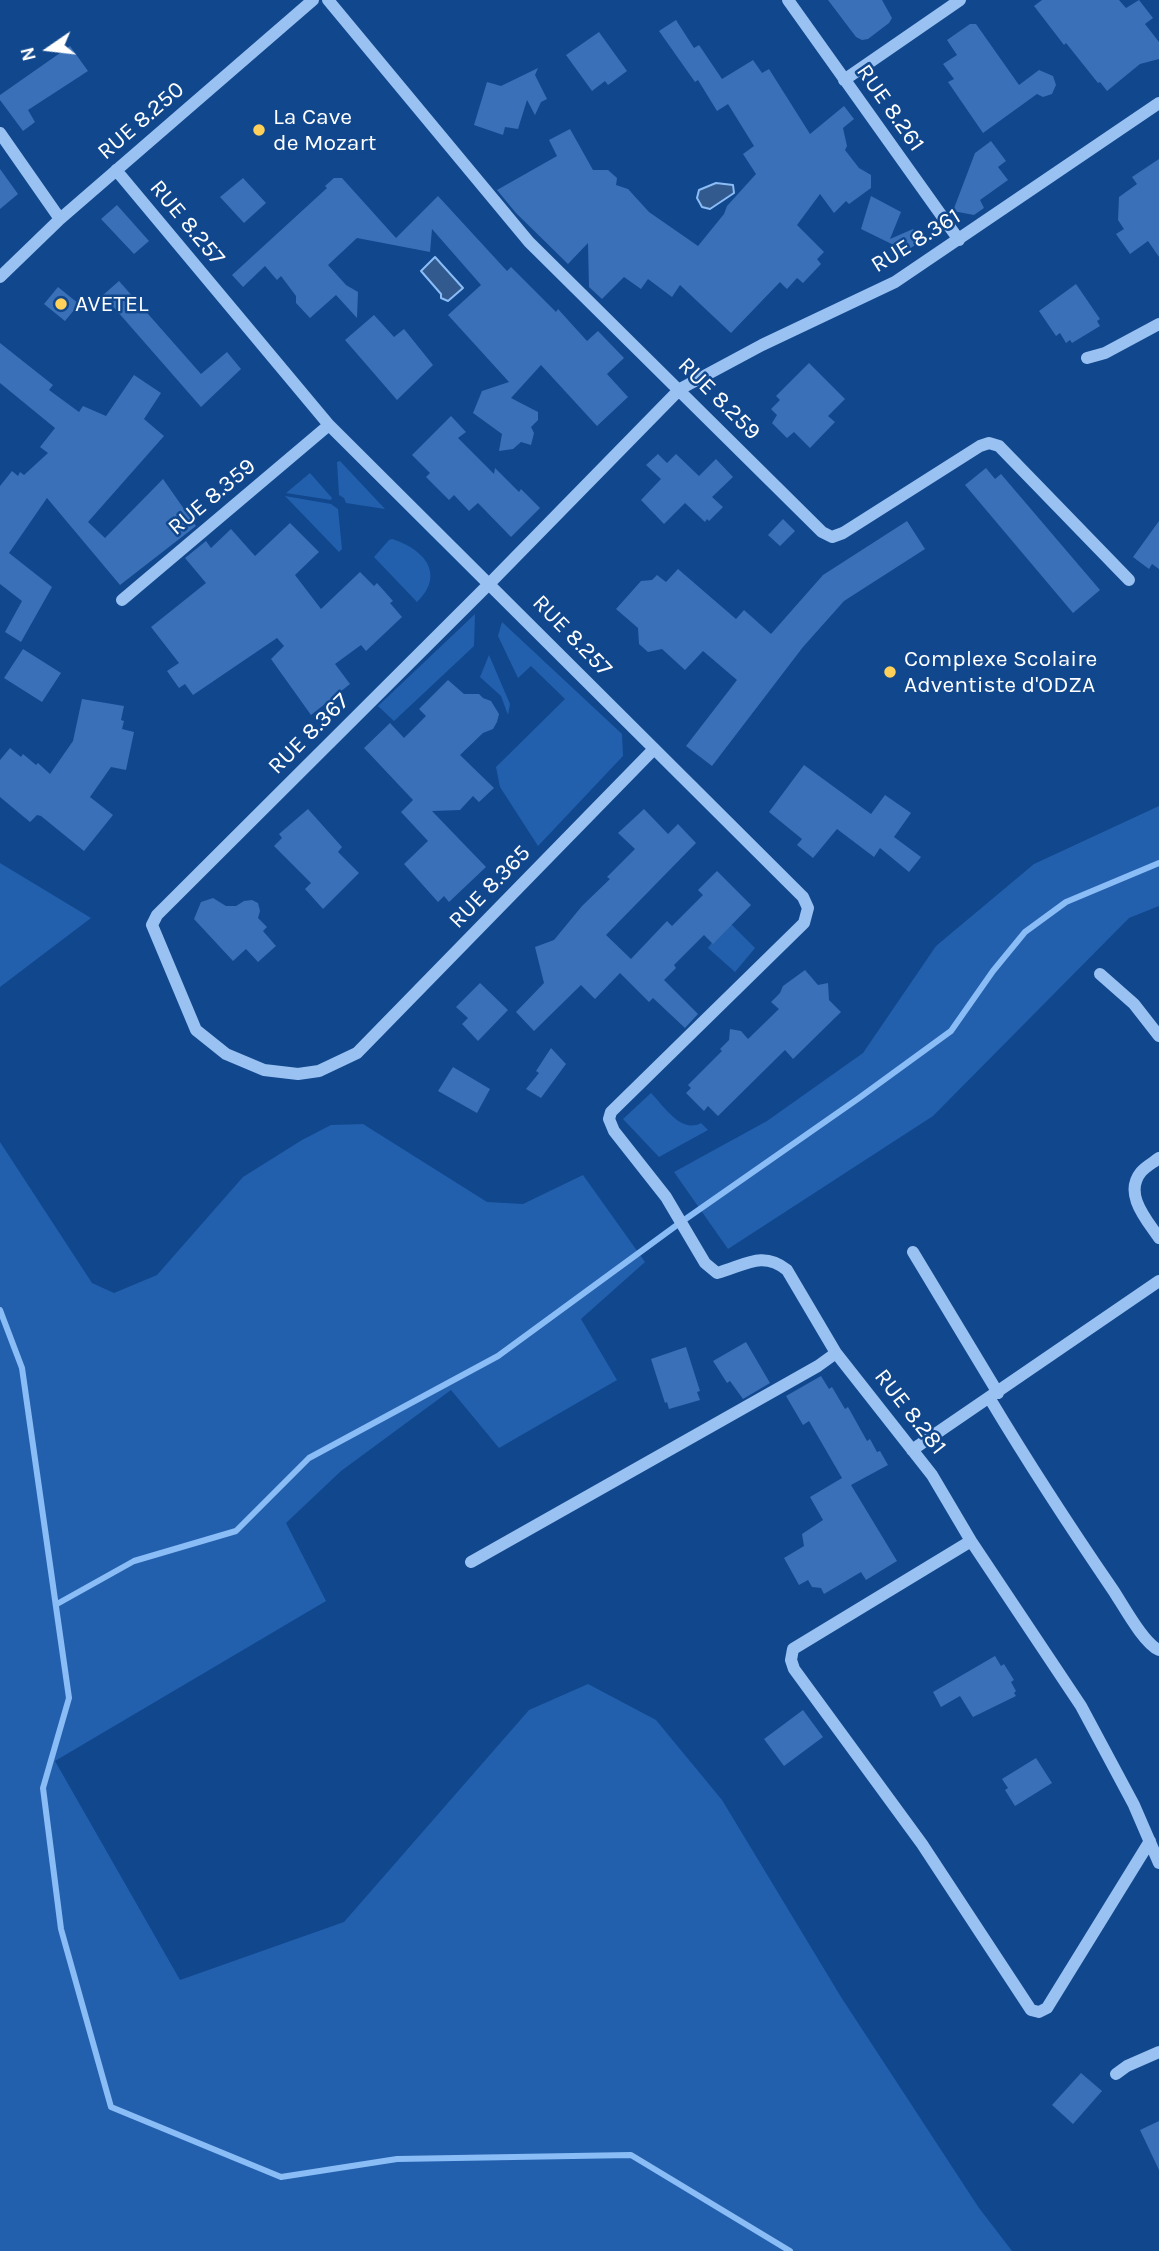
<!DOCTYPE html>
<html>
<head>
<meta charset="utf-8">
<style>
  body { margin:0 }
  #map { position:relative; width:1159px; height:2251px; overflow:hidden; background:#11478d; font-family:Karla,sans-serif }
  canvas { display:block }
  .north { position:absolute; left:14px; top:14px; width:70px; height:70px; -webkit-text-stroke:5px #11478d; paint-order:stroke; rotate:256deg; font-size:19px; font-weight:700; line-height:28px; text-align:center; color:#fff }
  .north::after { content:''; display:block; margin:auto; width:24px; height:32px; background:#fff; clip-path:polygon(50% 0,100% 100%,50% 72%,0 100%) }
</style>
</head>
<body>
<div id="map">
<canvas width="1159" height="2251"></canvas>
<div class="north">N</div>
</div>
<script>
const ctx = document.querySelector('canvas').getContext('2d');
ctx.lineJoin = 'round';
function fill(path, color) { ctx.fillStyle = color; ctx.fill(path, 'evenodd'); }
function strokePath(path, color, width, dash) { ctx.strokeStyle = color; ctx.lineWidth = width; ctx.lineCap = dash ? 'butt' : 'round'; ctx.setLineDash(dash || []); ctx.stroke(path); }
function drawText(font, color, halo, rows, align = 'center') {
  ctx.font = font + ' Karla,sans-serif'; ctx.lineWidth = 5; ctx.setLineDash([]); ctx.textBaseline = 'middle'; ctx.strokeStyle = halo; ctx.fillStyle = color; for (const [text, x, y, turn = 0] of rows) {
    ctx.save(); ctx.translate(x, y); ctx.rotate((+turn || 0) * Math.PI / 180); ctx.textAlign = isNaN(turn) ? turn : align; if (halo) ctx.strokeText(text, 0, 0); ctx.fillText(text, 0, 0); ctx.restore();
  }
}
const green = new Path2D(`
  M340,461L385,509L346,503L344,498L339,495L337,462Z
  M310,473L332,498L331,500L286,493Z
  M285,496L331,504L338,509L342,549L339,552Z
  M392,539C424,549 446,574 417,602L374,557L389,540Z
  M475,614L474,646L394,721L378,706Z
  M502,622L622,734L623,756L538,846L500,787L496,767L565,699L531,666L518,678L498,636Z
  M489,655L510,704L508,715L501,696L480,677Z
  M1159,806V906L1129,918L933,1116L728,1249L674,1172L767,1121L863,1053L936,946L1034,864Z
  M0,863L91,918L0,987Z
  M731,924L755,948L735,972L708,948L721,930Z
  M651,1093C664,1106 681,1134 701,1123L708,1130L659,1157L623,1119Z
  M363,1124L487,1202L523,1204L583,1175L645,1262L581,1319L617,1380L499,1448L451,1390L341,1471L286,1523L326,1601L55,1761L180,1980L344,1922L529,1710L588,1684L656,1720L722,1800L841,1997L979,2208L1012,2251H0V1142L92,1283L114,1293L157,1275L243,1177L302,1140L331,1125Z`);
const water = new Path2D(`
  M716,183L733,185L734,193L710,209L702,207L697,198L699,190Z
  M435,257L463,288L448,301L441,298V294L421,271Z`);
const stream = new Path2D(`
  M0,1310L22,1368L69,1698L43,1788L61,1929L111,2107L281,2177L397,2159L631,2155L790,2251
  M57,1604L134,1561L236,1531L309,1458L498,1356L677,1225L859,1098L951,1031L993,971L1025,932L1066,902L1159,863`);
const building = new Path2D(`
  M828,0H882L892,18L889,23L868,39L862,40L856,37Z
  M1042,0H1119L1126,8L1139,0L1153,18L1145,24L1159,42V59L1140,64L1107,91L1100,82L1098,83L1066,43L1064,45L1034,6Z
  M676,20L694,48L699,45L722,79L753,60L762,73L769,69L810,134L844,106L854,119L843,128L847,146L845,150L859,168L871,175V188L849,204L846,201L834,213L820,194L797,225L824,252L817,259L821,264L803,283L797,278L787,289L780,282L731,333L680,285L672,297L648,279L641,289L624,277L602,299L589,287L588,243L568,264L516,213L497,190L557,156L549,140L570,129L593,170H608L617,178L616,185L628,189L649,212L698,246L724,214L727,206L756,174L743,154L754,146L728,104L717,111L698,80L695,82L659,31Z
  M970,24H976L1019,85L1039,70L1053,76L1056,85L1052,94L1043,97L1037,94L983,133L948,82L954,79L943,64L957,55L947,40Z
  M599,32L627,71L608,85L605,81L592,91L566,55Z
  M70,46L88,71L28,110L35,122L23,131L0,100V95Z
  M538,68L535,75L547,99L541,102L535,115L527,100L518,129L505,127L503,135L474,125L487,82L501,86Z
  M991,141L1006,161L998,167L1008,180L980,200L984,208L974,215L953,211L975,153Z
  M1159,159V257L1148,241L1130,254L1116,234L1124,229L1118,220L1119,197L1137,184L1132,177Z
  M0,169L18,194L0,209Z
  M243,178L266,203L244,223L220,197Z
  M334,178H342L396,238L438,196L507,271L511,267L556,312L558,309L587,341L598,331L624,358L607,374L628,397L597,426L541,365L511,398L538,412V420L531,427L534,433L531,445L521,442L513,449L499,451L502,434L473,413L482,391L509,382L448,315L481,285L432,229L430,252L357,238L328,265L346,285L358,292L357,318L336,295L310,318L296,303V296L281,276L277,280L265,266L243,287L232,275L327,188L325,186Z
  M871,196L901,212L890,239L913,229L923,240L906,251L861,229Z
  M117,205L149,241L134,254L101,219Z
  M119,281L201,374L227,352L241,369L201,407L103,295Z
  M1076,284L1100,319L1097,321L1100,326L1072,343L1070,340L1066,343L1060,333L1056,336L1039,311Z
  M58,287L79,304L65,321L44,304Z
  M374,315L394,337L404,329L433,365L397,400L345,340Z
  M0,343L53,385L49,390L79,412L83,406L106,416L134,375L161,393L144,419L164,436L88,522L105,538L163,479L196,526L120,585L47,498L9,553L52,587L21,642L5,632L22,601L0,584V486L12,471L18,476L20,472L24,475L48,453L40,447L55,428L0,383Z
  M809,363L845,399L828,416L835,422L810,448L794,432L787,438L772,423L777,415L771,409L780,400L776,396Z
  M451,416L466,432L458,438L494,474L495,468L519,492L521,489L540,508L511,537L478,503L469,511L454,495L449,500L426,477L430,473L412,455Z
  M658,454L667,463L676,454L699,476L716,459L733,477L712,497L723,507L709,521L707,519L705,522L685,503L664,524L641,500L661,479L646,465Z
  M986,468L995,479L1001,474L1100,590L1073,613L965,485Z
  M783,519L795,531L780,546L768,535Z
  M907,521L925,549L844,601L803,647L712,766L686,746L737,680L703,651L685,670L662,649L648,652L639,644L638,628L616,609L641,581L652,580L657,575L666,582L678,569L736,619L744,610L771,634L823,575Z
  M1159,521V569L1152,564L1149,569L1133,557Z
  M290,523L319,552L295,575L321,609L360,572L374,586L377,583L393,601L390,603L402,617L366,651L361,645L335,664L350,684L311,715L271,659L284,646L277,638L193,695L185,684L179,688L167,671L179,663L151,627L206,583L185,558L206,541L211,548L231,529L255,556Z
  M23,649L61,673L42,702L4,678Z
  M448,680L464,694H479L483,698L491,701L499,714L497,722L493,729L483,733L460,755L494,788L479,802L473,796L460,810L432,811L486,867L449,902L444,896L438,902L404,864L428,841L401,812L413,800L364,748L390,723L404,738L426,716L419,709Z
  M82,699L124,706L121,720L124,721L122,729L134,732L126,770L111,767L90,797L113,815L84,851L41,816L37,815L30,822L0,797V760L10,748L21,757L23,754L36,765L38,763L50,774L73,741Z
  M804,765L871,814L885,795L911,813L894,837L921,857L909,872L880,848L874,857L837,829L813,858L797,845L802,839L769,812Z
  M308,809L342,847L338,852L359,873L323,909L305,889L311,883L274,846L282,838L279,834Z
  M644,809L668,834L678,824L696,843L606,935L631,959L667,921L672,926L703,895L698,890L717,871L751,905L713,944L704,935L674,965L676,968L664,980L698,1014L685,1028L653,998L649,1002L620,973L595,999L581,985L534,1031L516,1012L544,983L535,947L554,940L582,906L610,879L607,877L635,849L618,833Z
  M213,898L226,906H236L244,901L252,900L258,903L260,911L258,918L267,927L263,931L276,946L258,962L246,949L233,961L194,919L201,902Z
  M805,970L818,985L828,983L829,1000L841,1012L793,1059L785,1050L718,1116L708,1106L704,1111L686,1093L691,1088L688,1085L722,1051L720,1049L729,1040L730,1029L741,1031L748,1039L779,1009L771,1002L780,993L783,986Z
  M480,983L508,1010L478,1041L462,1024L468,1018L456,1007Z
  M551,1048L566,1064L541,1098L526,1089L539,1073L536,1071Z
  M453,1067L490,1089L477,1113L438,1091Z
  M746,1342L770,1383L743,1399L730,1381L727,1383L713,1361Z
  M686,1347L700,1391L697,1392L700,1400L669,1409L667,1402L665,1403L651,1359Z
  M821,1376L829,1389L832,1387L845,1409L848,1407L867,1441L870,1439L877,1452L880,1451L888,1465L851,1485L897,1561L866,1580L861,1572L824,1594L821,1588L812,1587L808,1580L799,1585L784,1558L804,1546L802,1534L823,1520L810,1497L842,1478L809,1421L803,1425L786,1396Z
  M995,1656L1001,1666L1004,1664L1014,1680L1011,1682L1016,1691L1014,1693L1016,1696L973,1717L960,1696L941,1707L933,1692Z
  M803,1710L823,1737L784,1766L764,1739Z
  M1036,1758L1052,1783L1015,1806L1005,1790L1008,1788L1002,1779Z
  M1081,2073L1102,2091L1073,2124L1052,2105Z
  M1159,2121V2170L1140,2130Z`);
const minor = new Path2D(`
  M328,0L529,242L822,532L832,537L843,533L980,446L989,443L999,446L1129,580
  M788,0L959,240
  M844,80L960,0
  M0,133L60,219
  M116,170L329,425L803,897L808,908L804,923L611,1112L609,1119L614,1131L666,1197L705,1263L717,1273C744,1266 762,1250 787,1270L836,1353
  M0,277L60,219L313,0
  M1087,358L1105,353L1159,324
  M122,600L329,425
  M653,750L357,1053L319,1071L298,1074L264,1070L226,1054L196,1030L152,925L157,915L490,583L680,389L762,345L895,282L1159,103
  M1100,974L1134,1004L1159,1036
  M1159,1158C1154,1162 1145,1167 1141,1172C1123,1194 1147,1220 1159,1238
  M913,1252L998,1393
  M990,1399C1029,1464 1070,1527 1113,1590C1123,1605 1144,1644 1159,1650
  M912,1450L1159,1281
  M971,1541L793,1649L791,1660L794,1669L922,1844L1031,2010L1039,2012L1047,2008L1150,1841
  M471,1562L818,1366L836,1353L932,1475L971,1541L1081,1706L1134,1805L1159,1863
  M1116,2074L1127,2066L1159,2052`);
const markers = [
  [259,130,7,"#ffd05a"],
  [61,304,7,"#ffd05a"],
  [890,672,7,"#ffd05a"]
];
const streetNames = [
  ["RUE 8.261",890,108,55],
  ["RUE 8.250",141,121,-41],
  ["RUE 8.257",187,223,50],
  ["RUE 8.361",916,241,-32],
  ["RUE 8.259",719,399,45],
  ["RUE 8.359",212,497,-40],
  ["RUE 8.257",572,636,46],
  ["RUE 8.367",309,734,-45],
  ["RUE 8.365",490,887,-46],
  ["RUE 8.281",910,1412,52]
];
const poiNames = [
  ["La Cave",273,117],
  ["de Mozart",273,143],
  ["AVETEL",75,304],
  ["Complexe Scolaire",904,659],
  ["Adventiste d'ODZA",904,685]
];
fill(green, '#2260ad');
fill(water, '#325a8e');
strokePath(water, '#8abcf6', 2);
strokePath(stream, '#8abcf6', 6);
fill(building, '#3970b7');
strokePath(minor, '#99c1f2', 12);
for (const [x, y, r, color] of markers) { const dot = new Path2D(); dot.arc(x, y, r, 0, 2 * Math.PI); ctx.fillStyle = color; ctx.fill(dot); strokePath(dot, '#11478d', 2.5); }
drawText('23px', '#fff', '#11478d', streetNames);
drawText('23px', '#fff', '#11478d', poiNames, 'left');
</script>
</body>
</html>
